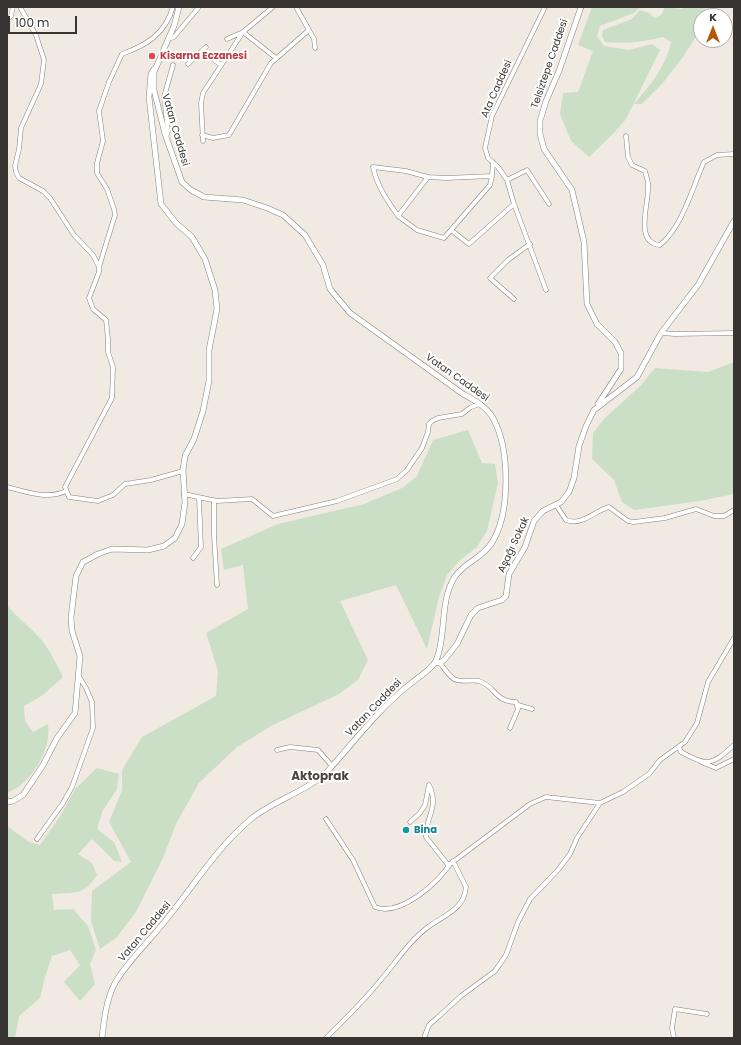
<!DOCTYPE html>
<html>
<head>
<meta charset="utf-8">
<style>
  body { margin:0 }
  #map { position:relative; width:741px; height:1045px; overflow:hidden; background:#f1eae3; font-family:Poppins,sans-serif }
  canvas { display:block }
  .frame { position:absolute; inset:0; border:8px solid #373431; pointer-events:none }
  .north { position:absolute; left:693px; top:8px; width:40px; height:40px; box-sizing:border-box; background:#fff; border:1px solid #afaead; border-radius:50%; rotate:0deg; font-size:11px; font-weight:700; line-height:16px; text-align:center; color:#373431 }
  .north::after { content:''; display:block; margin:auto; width:14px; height:18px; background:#b55800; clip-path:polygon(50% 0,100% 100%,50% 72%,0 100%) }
  .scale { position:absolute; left:8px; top:16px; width:69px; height:18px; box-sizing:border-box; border:2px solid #373431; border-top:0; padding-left:5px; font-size:12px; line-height:14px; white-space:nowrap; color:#373431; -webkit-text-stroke:3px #fff; paint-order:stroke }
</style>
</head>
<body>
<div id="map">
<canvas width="741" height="1045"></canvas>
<div class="frame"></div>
<div class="north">K</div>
<div class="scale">100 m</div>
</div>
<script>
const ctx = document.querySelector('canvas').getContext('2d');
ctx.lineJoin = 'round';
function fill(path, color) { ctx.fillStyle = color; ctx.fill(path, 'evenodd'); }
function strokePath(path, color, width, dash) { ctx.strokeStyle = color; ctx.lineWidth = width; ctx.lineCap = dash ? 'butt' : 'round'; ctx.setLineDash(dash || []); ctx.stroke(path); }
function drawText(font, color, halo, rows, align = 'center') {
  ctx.font = font + ' Poppins,sans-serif'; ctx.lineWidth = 4; ctx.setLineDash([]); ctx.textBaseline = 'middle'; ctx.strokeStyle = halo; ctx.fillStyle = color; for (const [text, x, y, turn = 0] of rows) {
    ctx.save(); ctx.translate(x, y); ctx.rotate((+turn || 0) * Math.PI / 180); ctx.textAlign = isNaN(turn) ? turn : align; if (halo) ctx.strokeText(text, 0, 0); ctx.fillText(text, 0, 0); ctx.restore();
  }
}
const green = new Path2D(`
  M592,7H641L634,13L600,26L597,36L604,46L629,50L652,44L660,50L626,119L613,134L589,157L571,141L560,114L563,93L578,92L593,51L578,45Z
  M665,7L682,9L683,7H706L701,16L699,32L683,57L662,84L642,104H634C650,85 666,67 671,42L663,37C643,42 625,44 605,42L602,36L603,30L632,19L640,10L649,13L654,18L661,15Z
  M734,362V494L700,501L634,510L622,502L614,480L592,459L593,433L605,418L640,386L655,368L708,372Z
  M468,430L482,463L495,464L498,483L487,531L477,547L459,561L447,575L439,597L427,649L396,585L340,601L368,660L358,680L339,694L271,726L237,747L199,783L176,824L163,858L136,912L116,938L100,949L91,921L92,891L131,862L109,822L122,790V770L142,737L216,696L218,671L206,633L248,609L243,565L224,570L221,549L278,524L364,504L402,488L417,476L433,440Z
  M7,605C17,618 28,625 38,636C49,648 56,663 63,677L43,695L24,706L25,721L33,732L48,724C52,750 31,784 7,793Z
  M97,768L119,774L117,789L103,810L97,829L114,842L122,862L114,861L92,839L78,854L92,863L97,875C83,896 75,892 52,894L54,910L73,909L88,926L96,950L90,964L95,984L80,1001L64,982L80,965L70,950L52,956L45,977L40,998L19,1016L15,1038H7V826L29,842L40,845L61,815L75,789Z`);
const minor = new Path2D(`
  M20,7L36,35L44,60L41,84L21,128L19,149L15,166L16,172L19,178L43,191L50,198L74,235L93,255L99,267V272L89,298L93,309L106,320L108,339V352L113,367L112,398L65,487L69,497L98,501L113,495L125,484L151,480L183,471
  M296,7L314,39L315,48
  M545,7L492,116L485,148L488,158L498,167L507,180L514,204L546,290
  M7,20L11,16L13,7
  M243,32L276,58
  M168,39L174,37L199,7
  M227,39L243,32
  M201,52L220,64
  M188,64L206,47
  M202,135L213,138L229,135L271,63L309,30
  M626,136L628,157L632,165L645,171C646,175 648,180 648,184C650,201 633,243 660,245C683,226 692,188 704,162L717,155L734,154
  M166,137L168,131L164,97L173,65
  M203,141L201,103L203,93L243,32L273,7
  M428,177L398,216L417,230L444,238L490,185L492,176
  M507,180L527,170L549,204
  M398,216C387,200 377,186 373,167L406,171L428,177L446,178L492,176L493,162
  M451,230L469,244L514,204
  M99,267L115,215L114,209L107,189L97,173V163L103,141L99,111L109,82L122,54C147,45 165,34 173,7
  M514,299L490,278L508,260L530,244
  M661,333L675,334L734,333
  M7,487C27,492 47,500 66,491
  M184,494L217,501L252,499L273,516L337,501L397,479L407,470L422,448L428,432L429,424L432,421L438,418L462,414L471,407L480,404
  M214,500V535L217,585
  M556,505L566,520C583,526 594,511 609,507L628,521L634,522L665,518L696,509L714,516H724L734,510
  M193,558L201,547L199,498
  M440,663C444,668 449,676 454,679C462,683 471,679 479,681C497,687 493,701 516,702L518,709L510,728
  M518,705L532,709
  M679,747L681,752C708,766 711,766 734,745
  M277,750L290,747L318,750L332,766
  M701,762L716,768L734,759
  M326,819L353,860L375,907C400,917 438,883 450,864L530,804L546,797L600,803
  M410,822L420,813L425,805L429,785C440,807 425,817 426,837L449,866
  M37,839L63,803L72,787L93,728L92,702L86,688L78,675
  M326,1038C344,1020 363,1002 379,982C395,964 408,942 428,927C444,915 464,910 466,887L453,861
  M424,1038L429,1025L437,1018L461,996L495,971L506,955L518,922L530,899L558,870L570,854L577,838L600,803L623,792L649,774L660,760L685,742L697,723L708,682L734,638
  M674,1038L672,1028L675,1009L707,1014`);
const tertiary = new Path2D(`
  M581,7L559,71L546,101L540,121V134L544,149L572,190L584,242L587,304L597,324L615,342L621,353V369L598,404
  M435,662L440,663L445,659L457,644L471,615L478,608L502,600L506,596L509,574L525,547L534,521L543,511L561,502L569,492L574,478L579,446L586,426L594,410L637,377L661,333L698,285L734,221
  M7,802L13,801L23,795L43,765L57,738L75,713L80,656L72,631L71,618L76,576L83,562L98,554L112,549L148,550L164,546L175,538L182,524L185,502L183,470L185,456L194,439L203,411L209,381V350L217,309L215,290L205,259L192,237L176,223L161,204L149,97L151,74L154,69
  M102,1038C104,1021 106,1001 114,985C122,968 149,941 161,926C191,890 216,848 251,819C273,801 302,793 324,775C352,745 376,711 409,685C417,678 431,670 436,661C447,635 439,604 454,578C463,563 481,559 491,544C511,514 510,449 493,418C486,406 474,400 463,394L350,313L330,289L323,265L305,235L283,215L267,208L243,200L204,197L191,190L182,182L165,134L154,90V72L174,26L179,7`);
const markers = [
  [152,56,4,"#e0444e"],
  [406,830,4,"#0f9aa8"]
];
const healthNames = [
  ["Kisarna Eczanesi",160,56]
];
const streetNames = [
  ["Telsiztepe Caddesi",550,64,-71],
  ["Ata Caddesi",497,89,-66],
  ["Vatan Caddesi",175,130,74],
  ["Vatan Caddesi",457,378,35],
  ["Aşağı Sokak",514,545,-65],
  ["Vatan Caddesi",374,708,-46],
  ["Vatan Caddesi",145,932,-50]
];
const cultureNames = [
  ["Bina",414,830]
];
const quarterNames = [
  ["Aktoprak",320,777]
];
fill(green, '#cadfc6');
strokePath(minor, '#87807a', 5);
strokePath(tertiary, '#87807a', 6);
strokePath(minor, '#fff', 4);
strokePath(tertiary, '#fff', 5);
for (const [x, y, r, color] of markers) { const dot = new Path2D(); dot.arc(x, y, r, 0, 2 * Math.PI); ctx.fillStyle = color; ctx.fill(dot); strokePath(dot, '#fff', 1.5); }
drawText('bold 10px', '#be3a42', '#fff', healthNames, 'left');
drawText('10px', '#373431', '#fff', streetNames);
drawText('bold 10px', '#0d838f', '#fff', cultureNames, 'left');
drawText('bold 12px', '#4b453f', '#fff', quarterNames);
</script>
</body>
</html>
